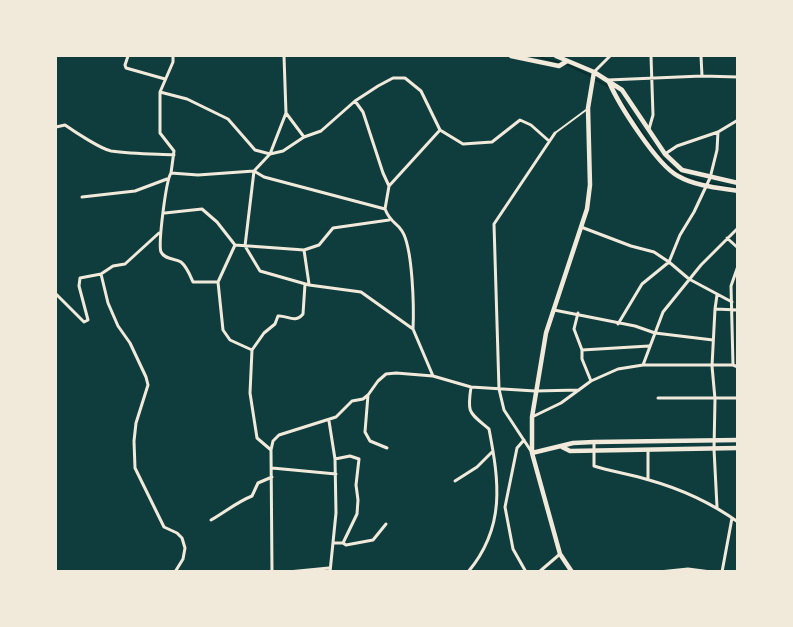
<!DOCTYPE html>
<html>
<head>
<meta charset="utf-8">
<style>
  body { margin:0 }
  #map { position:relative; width:793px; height:627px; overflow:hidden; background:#0f3d3e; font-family:"Exo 2",sans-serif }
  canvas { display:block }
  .frame { position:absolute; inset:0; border:57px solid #f1e9da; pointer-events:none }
</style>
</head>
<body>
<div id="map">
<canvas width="793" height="627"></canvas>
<div class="frame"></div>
</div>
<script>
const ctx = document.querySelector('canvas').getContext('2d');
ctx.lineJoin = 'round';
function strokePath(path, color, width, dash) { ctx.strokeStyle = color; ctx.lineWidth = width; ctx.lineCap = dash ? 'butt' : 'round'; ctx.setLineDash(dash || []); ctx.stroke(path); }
const stream = new Path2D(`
  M536,56L561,63
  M566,64L591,76
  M595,79L609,87
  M622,102C638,124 658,162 682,174C700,182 719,185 738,188`);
const pedestrian = new Path2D(`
  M555,133L586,110`);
const minor = new Path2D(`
  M128,56L125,65L126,68L165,79
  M173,56V62L160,92V133L174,151L171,173L198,175L254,171L264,177L385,209C391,224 397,222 402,231C413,248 414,309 413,329
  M284,56L286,113L270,154L283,151L304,137L286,113
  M701,56L702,76
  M594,72L610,56
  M608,80L702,76L738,77
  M160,92L187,99L228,119L255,150L270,154L254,171L245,246L260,271L309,285L361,292L413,329L433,376L471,387L535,391L579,390
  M355,101L363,112L383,173L389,186L385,209
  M56,127L65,125C75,132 101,149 111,151C132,154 154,154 174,155
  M649,129L653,115L651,56
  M304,137L321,131L355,101L378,86L393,78H405L421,91L440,130L463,144L492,142L520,120L531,125L549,141
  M665,154L677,146L718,132L738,120
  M171,173C166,180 158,244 161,252C165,260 175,258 181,262C187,267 190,275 193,282H218L223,330L230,340L252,350L250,393L257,438L271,450L272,572
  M389,186L440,130
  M82,197L135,191L167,179
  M165,213L202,209L217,222L235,245L304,250L319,245L333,228L389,220
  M581,227L631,246L654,252L669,262L689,279L732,302
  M727,238L738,248
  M304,250L309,284
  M101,274L108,303L118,326L130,343L146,377L148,385L136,423L134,441L135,468L164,527L177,533L182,538L185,548L183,559L175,572
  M218,282L235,245
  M56,294L84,322L88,320L79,286L80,278L101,274L113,266L125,264L159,233
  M715,309L738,310
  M554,310L635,326L655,333L713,340
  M578,313L574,329L582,350V359L591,381
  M618,324L642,284L669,262L680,235L694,212L710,178L717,150L718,132
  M252,350L264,333L275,324L278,316C287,315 295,324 303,314L305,284
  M582,350L649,346
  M643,365L663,312L701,265L738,228
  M733,365L731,286L738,266
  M368,395L365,432L370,441L387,448
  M658,398H738
  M532,417L561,403L591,381L618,369L643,365H733L738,367
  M329,421L335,459L336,513L330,572
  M524,440L517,448L505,507L513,549L526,572
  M594,443V466C612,472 631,474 649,480C681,489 710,502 738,522
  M271,450L273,441L279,435L336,417L352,401L363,399L368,395L378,381L386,374L396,373L433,376
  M531,451L504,410L499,389L494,224L555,133
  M272,468L336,474
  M648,479V450
  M455,481L477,467L493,451
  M717,507L714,449L715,399L712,366L715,309L717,295
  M211,520C225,512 237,502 252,496L258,483L272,477
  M333,543H343L357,514L358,500L356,485L359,459L350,456L335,459
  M343,543L346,545L373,540L386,524
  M198,572H230
  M288,572L329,568
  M468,572C506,527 499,481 489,429C469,412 467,414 471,387
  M539,572L560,554
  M659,572L688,569L711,572
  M722,572L732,518`);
const secondary = new Path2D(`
  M511,56L559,66L567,61
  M556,56L594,72L622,90L665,154L682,170L738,183
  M609,82C619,105 657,165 678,176C695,186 719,188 738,191
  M562,447L570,451L738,448
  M532,453L573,443L594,442L738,440
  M572,572L560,554L532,453V417L546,333L587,209L590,185L588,108L594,72`);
strokePath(stream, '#0a2a2b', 1.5);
strokePath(pedestrian, '#f1e9da', 2);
strokePath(minor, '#f1e9da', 3);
strokePath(secondary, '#f1e9da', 4.5);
</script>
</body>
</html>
